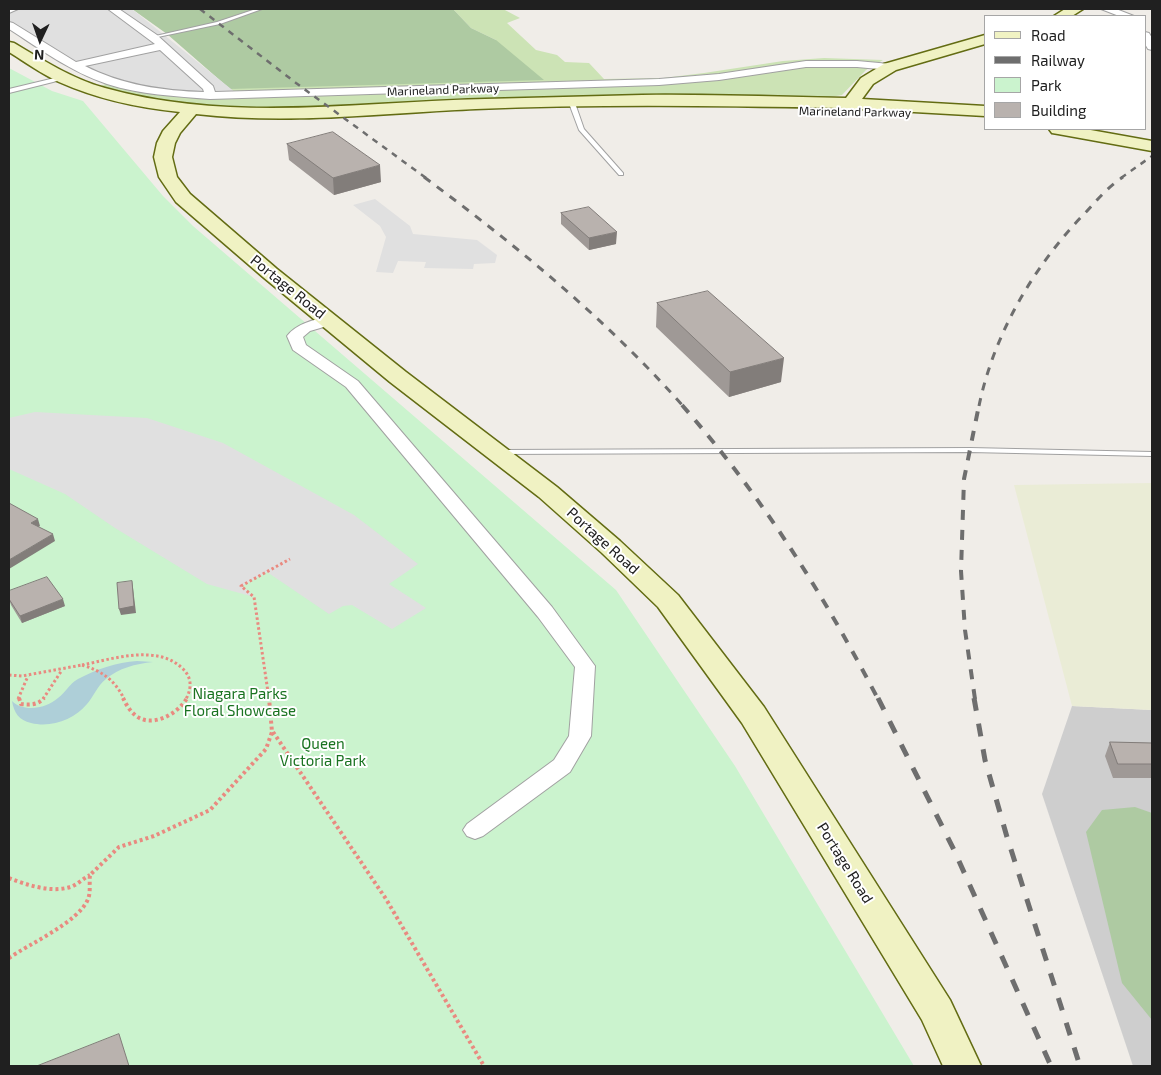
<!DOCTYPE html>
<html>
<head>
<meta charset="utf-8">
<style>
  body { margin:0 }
  #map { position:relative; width:1161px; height:1075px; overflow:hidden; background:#f0ede8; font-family:"Exo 2",sans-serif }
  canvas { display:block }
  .frame { position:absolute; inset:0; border:10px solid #202020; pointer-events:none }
  .legend { position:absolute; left:984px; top:15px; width:162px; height:115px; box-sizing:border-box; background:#fff; border:1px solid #a6a6a6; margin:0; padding:6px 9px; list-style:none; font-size:15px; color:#202020 }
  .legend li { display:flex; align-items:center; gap:10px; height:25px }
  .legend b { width:25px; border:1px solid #a6a6a6 }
  .north { position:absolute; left:15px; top:15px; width:50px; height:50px; -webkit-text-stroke:4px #fff; paint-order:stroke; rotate:183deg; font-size:14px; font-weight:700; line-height:20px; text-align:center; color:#202020 }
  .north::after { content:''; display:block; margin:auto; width:18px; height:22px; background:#202020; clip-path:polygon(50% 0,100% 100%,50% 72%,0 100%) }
</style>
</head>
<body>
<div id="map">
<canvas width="1161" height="1075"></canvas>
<div class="frame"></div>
<ul class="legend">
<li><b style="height:6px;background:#f0f2c3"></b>Road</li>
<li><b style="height:6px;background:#6e6e6e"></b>Railway</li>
<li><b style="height:14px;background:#cbf3ce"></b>Park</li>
<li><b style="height:14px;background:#b9b2ae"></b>Building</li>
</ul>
<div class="north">N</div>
</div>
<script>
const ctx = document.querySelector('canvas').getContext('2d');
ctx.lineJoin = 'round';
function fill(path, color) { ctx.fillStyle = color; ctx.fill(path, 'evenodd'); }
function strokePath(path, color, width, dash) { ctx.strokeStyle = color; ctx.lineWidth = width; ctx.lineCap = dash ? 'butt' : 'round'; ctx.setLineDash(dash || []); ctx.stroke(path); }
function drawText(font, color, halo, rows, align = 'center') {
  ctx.font = font + ' "Exo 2",sans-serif'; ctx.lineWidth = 4; ctx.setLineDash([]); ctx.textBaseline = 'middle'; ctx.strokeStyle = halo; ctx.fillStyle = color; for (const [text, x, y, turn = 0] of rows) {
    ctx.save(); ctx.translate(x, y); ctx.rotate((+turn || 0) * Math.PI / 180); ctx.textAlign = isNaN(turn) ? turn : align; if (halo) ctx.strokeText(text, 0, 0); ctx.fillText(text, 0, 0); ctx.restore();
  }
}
const religious = new Path2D(`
  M1072,706L1152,710V1066H1133L1042,794Z`);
const farmland = new Path2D(`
  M1152,483V710L1072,706L1014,485Z`);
const grass = new Path2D(`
  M453,9H503L520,18L507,23L536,50L557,55L565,62L589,63L604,79L663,78L704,73L783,61L824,58L883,60L866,70L842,95L825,98L324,110L178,106L96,88L110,82L230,89L496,40L471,28Z`);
const forest = new Path2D(`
  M132,9H453L471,28L496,40L544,80L230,89L167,34Z
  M1135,807L1152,813V1020L1122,983L1086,832L1102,810Z`);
const park = new Path2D(`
  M9,68L52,91L83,101L163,196L193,226L616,590L735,766L914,1066H9Z`);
const parking = new Path2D(`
  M9,9H132L241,97L173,96L154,94L87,76L9,29Z
  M375,199L410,226L413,234L477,240L497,255L495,263L474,264L473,269L424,268L426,262L398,261L393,273L376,272L386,237L380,226L353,205Z
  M35,412L147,418L223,443L354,515L418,564L389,584L426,608L392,629L352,605L343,606L329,614L267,572L242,586L254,597L207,584L115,528L65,494L9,469V418Z`);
const water = new Path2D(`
  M137,661L153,662C135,664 119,668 106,679C97,686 94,696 87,704C74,720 51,728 31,723C19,720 14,713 12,701C24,713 47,708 58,698C66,692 69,684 78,679C95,670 117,662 137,661Z`);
const pathFar1 = new Path2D(`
  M82,665C102,671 115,680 124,699
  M82,665C112,659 157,644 182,668C192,677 192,688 186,699
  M9,675L22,676L82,665
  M18,699L28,676
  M43,699L62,670
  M269,699L254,597L241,586L290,559`);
const path = new Path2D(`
  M19,698L21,704C30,705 38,705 44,698
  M123,698C126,704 129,710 135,715C151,729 178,714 187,698
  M273,732L386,899L484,1066
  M9,878C27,885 53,894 73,886C79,883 84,878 90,875
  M9,958C29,944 79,922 88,899C91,892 89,882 90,875L119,847L154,836L210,810L266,749L272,732L269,698`);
const service = new Path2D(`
  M256,9H262L220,24L153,38L151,37L217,22Z
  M63,76L66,78L65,79L9,93V89Z
  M571,105L576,106L584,129L623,173V175H619L579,130L570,106Z
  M970,448L1152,452V456L970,452L501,454L497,452L501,450Z`);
const minor = new Path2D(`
  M9,9H18L9,13Z
  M108,9H119L157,35L213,86L215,92L659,79L719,74L806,61H857L890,64L896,67L890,70L857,67H806L719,80L659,85L210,99C175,96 141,95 107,84C71,72 40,49 9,29V22L13,23L76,62L155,44ZM160,50L203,89L204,92C163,91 122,85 85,66Z
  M1101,9H1116L1134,16H1119Z
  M1145,32L1149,33L1152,38V50L1148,49L1145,44Z
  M329,316L334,318L337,321L334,324L310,331L303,337L306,345L358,381L552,607L595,666L591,736L570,772L483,836L475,839L467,836L463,830L467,824L554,760L569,736L575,667L538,617L346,387L293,350L287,336C297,323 314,320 329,316Z`);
const secondary = new Path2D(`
  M1065,9H1083L1072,16H1054Z
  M985,35V44L896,70L873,84L862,99L985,106V116L861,109L859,115H847L844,108C721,106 599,104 476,109C383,113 289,125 196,114L180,133L175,143L172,157L177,177L190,194L277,269L406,372L557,487L620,541L678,595L764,707L950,1000L981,1066H943L922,1020L742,723L658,607L602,553L539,497L390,382L263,277L176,202L159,177L154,157L157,143L163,131L180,112C139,108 97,99 59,82C42,74 25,62 9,52V42L14,43C43,60 72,79 105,88C229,123 359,102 485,99C538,98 590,96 642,95C710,94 778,97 846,98L861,78L884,64Z
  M1049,129H1085L1152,141V151L1058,134L1052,133Z`);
const railFar3 = new Path2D(`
  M200,9L296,83L426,178
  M1121,178L1152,156`);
const railFar2 = new Path2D(`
  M424,177C517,246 606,319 683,406
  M979,406C994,333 1035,264 1087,211C1098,199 1109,186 1123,177`);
const railFar1 = new Path2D(`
  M682,405C762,496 822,592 878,699
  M975,699L965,630L961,571L964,479L979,405`);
const rail = new Path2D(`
  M878,698L954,850L1051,1066
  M974,698L985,760L1007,837L1080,1066`);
const wall = new Path2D(`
  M287,144L381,182L334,195L289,160Z
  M561,213L616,244L589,250L561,224Z
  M657,303L781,382L729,397L656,327Z
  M9,599L65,606L22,623L11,605Z
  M1110,742L1152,743V778H1113L1105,756Z`);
const shadedWall = new Path2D(`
  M380,165L381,182L334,195L333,178Z
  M617,232L616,244L589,250V238Z
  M784,358L781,382L729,397L730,372Z
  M38,519L40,526L33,530L31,523Z
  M53,534L55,541L9,569V560Z
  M132,581L133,588L136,613L121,615L119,609Z
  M63,599L65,606L22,623L20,616Z`);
const building = new Path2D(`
  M333,132L380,165L333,178L287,144Z
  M589,207L617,232L589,238L561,213Z
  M708,291L784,358L730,372L657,303Z
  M9,503L38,519L31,523L53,534L9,560Z
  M47,577L63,599L20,616L9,599V591Z
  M132,581L134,606L119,609L117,583Z
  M1110,742L1152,743V764H1118Z
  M119,1034L129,1066H37Z`);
const farStreetnames = [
  ["Marineland Parkway",443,90,-2],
  ["Marineland Parkway",855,112,1]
];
const streetNames = [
  ["Portage Road",288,287,39],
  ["Portage Road",603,541,42],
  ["Portage Road",845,863,58]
];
const parkNames = [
  ["Niagara Parks",240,694],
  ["Floral Showcase",240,711],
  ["Queen",323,744],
  ["Victoria Park",323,761]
];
fill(religious, '#cecece');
fill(farmland, '#eaecd6');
fill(grass, '#cce3b5');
fill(forest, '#aecaa2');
fill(park, '#cbf3ce');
fill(parking, '#e0e0e0');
fill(water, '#aecfd8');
strokePath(service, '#a1a1a1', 2);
strokePath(minor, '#a1a1a1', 2);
strokePath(secondary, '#636c13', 3);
strokePath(pathFar1, '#e98a80', 3, [2.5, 2.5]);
strokePath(path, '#e98a80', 4, [3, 3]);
fill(service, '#fff');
fill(minor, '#fff');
fill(secondary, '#f0f2c3');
strokePath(railFar3, '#6e6e6e', 2.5, [6, 6]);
strokePath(railFar2, '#6e6e6e', 3, [8, 8]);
strokePath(railFar1, '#6e6e6e', 4, [10, 10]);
strokePath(rail, '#6e6e6e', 5, [13, 13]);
fill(wall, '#9f9996');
fill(shadedWall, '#827d7a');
fill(building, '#b9b2ae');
strokePath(building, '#827d7a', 1);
drawText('12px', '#202020', '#fff', farStreetnames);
drawText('15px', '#202020', '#fff', streetNames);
drawText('15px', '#1a7321', '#fff', parkNames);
</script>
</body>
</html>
